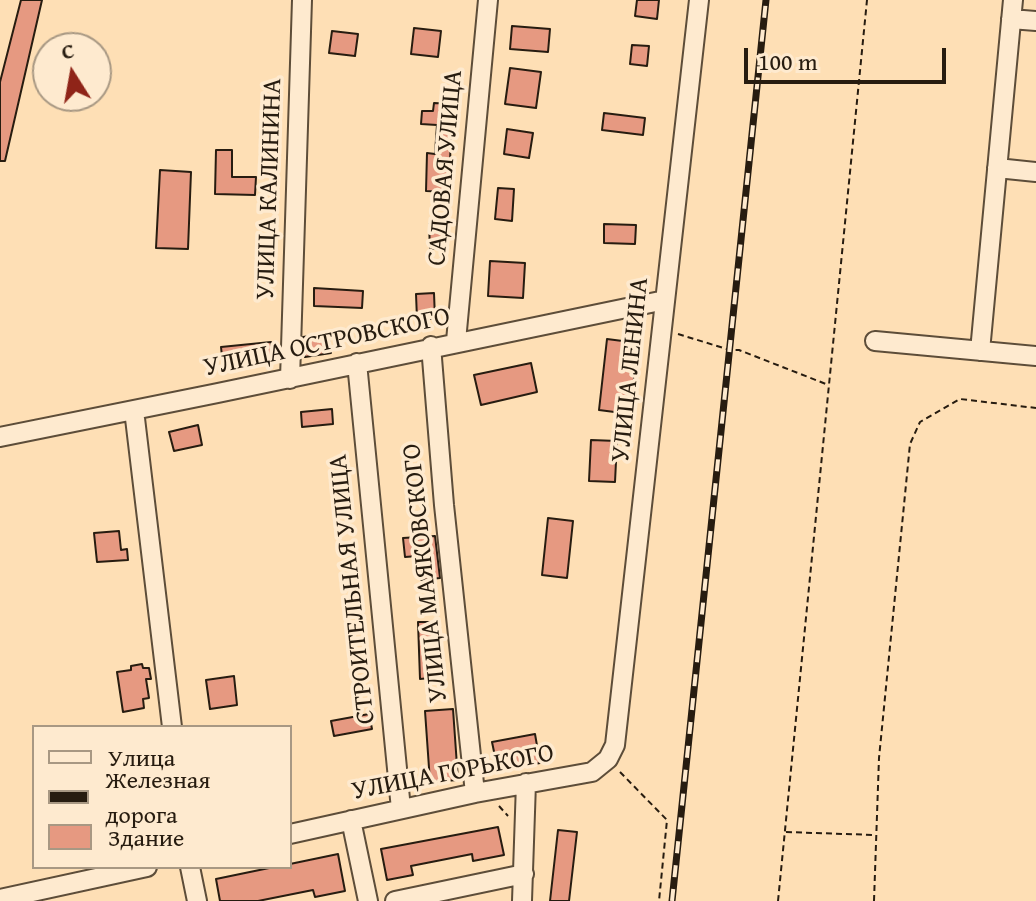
<!DOCTYPE html>
<html>
<head>
<meta charset="utf-8">
<style>
  body { margin:0 }
  #map { position:relative; width:1036px; height:901px; overflow:hidden; background:#fedfb5; font-family:"Gentium Book Plus",serif }
  canvas { display:block }
  .legend { position:absolute; left:32px; top:725px; width:260px; height:144px; box-sizing:border-box; background:#feeacf; border:2px solid #a89883; margin:0; padding:10px 14px; list-style:none; font-size:24px; color:#271c10 }
  .legend li { display:flex; align-items:center; gap:16px; height:40px }
  .legend b { width:40px; border:2px solid #a89883 }
  .north { position:absolute; left:32px; top:32px; width:80px; height:80px; box-sizing:border-box; background:#feeacf; border:2px solid #a89883; border-radius:50%; rotate:349deg; font-size:22px; font-weight:700; line-height:32px; text-align:center; color:#271c10 }
  .north::after { content:''; display:block; margin:auto; width:28px; height:36px; background:#8f2418; clip-path:polygon(50% 0,100% 100%,50% 72%,0 100%) }
  .scale { position:absolute; left:744px; top:48px; width:202px; height:36px; box-sizing:border-box; border:4px solid #271c10; border-top:0; padding-left:10px; font-size:24px; line-height:28px; white-space:nowrap; color:#271c10; -webkit-text-stroke:6px #feeacf; paint-order:stroke }
</style>
</head>
<body>
<div id="map">
<canvas width="1036" height="901"></canvas>
<ul class="legend">
<li><b style="height:10px;background:#feeacf"></b>Улица</li>
<li><b style="height:10px;background:#271c10"></b>Железная дорога</li>
<li><b style="height:22px;background:#e69981"></b>Здание</li>
</ul>
<div class="north">С</div>
<div class="scale">100 m</div>
</div>
<script>
const ctx = document.querySelector('canvas').getContext('2d');
ctx.lineJoin = 'round';
function fill(path, color) { ctx.fillStyle = color; ctx.fill(path, 'evenodd'); }
function strokePath(path, color, width, dash) { ctx.strokeStyle = color; ctx.lineWidth = width; ctx.lineCap = dash ? 'butt' : 'round'; ctx.setLineDash(dash || []); ctx.stroke(path); }
function drawText(font, color, halo, rows, align = 'center') {
  ctx.font = font + ' "Gentium Book Plus",serif'; ctx.lineWidth = 7; ctx.setLineDash([]); ctx.textBaseline = 'middle'; ctx.strokeStyle = halo; ctx.fillStyle = color; for (const [text, x, y, turn = 0] of rows) {
    ctx.save(); ctx.translate(x, y); ctx.rotate((+turn || 0) * Math.PI / 180); ctx.textAlign = isNaN(turn) ? turn : align; if (halo) ctx.strokeText(text, 0, 0); ctx.fillText(text, 0, 0); ctx.restore();
  }
}
const building = new Path2D(`
  M21,0H42L5,161H0V82Z
  M637,0H659L657,19L635,16Z
  M512,26L550,29L548,52L510,49Z
  M414,28L441,31L438,57L411,54Z
  M332,31L358,34L355,56L329,53Z
  M632,45L649,46L647,66L630,64Z
  M510,68L541,72L536,108L505,104Z
  M434,103L452,104L449,192L426,191L427,153L435,154L437,125L421,124L422,111H433Z
  M604,113L645,118L643,135L602,130Z
  M507,129L533,133L529,158L504,154Z
  M216,150H232V177H256L255,195L215,194Z
  M160,170L191,172L188,249L156,248Z
  M498,188L514,189L512,221L495,219Z
  M445,223L446,248L430,249L429,224Z
  M604,224L636,225L635,244L604,243Z
  M490,261L525,263L523,298L488,296Z
  M314,288L363,291L362,308L314,306Z
  M434,293L435,319H417L416,294Z
  M328,333L331,353L305,357L303,337Z
  M607,339L638,343L630,414L599,410Z
  M271,342L273,361L223,366L221,347Z
  M531,363L537,392L481,405L474,375Z
  M332,409L333,424L302,427L301,412Z
  M198,425L202,445L174,451L169,432Z
  M591,440L617,441L615,482L589,481Z
  M548,518L573,521L567,578L542,575Z
  M119,531L121,550L127,549L128,560L97,562L94,533Z
  M435,536L440,578L421,580L418,556L405,557L403,538Z
  M418,622H437L440,677L420,679Z
  M142,664L143,668H149L151,679H146L149,698L143,699L144,708L123,712L117,672L131,670V666Z
  M234,676L237,705L210,709L206,680Z
  M453,709L458,780L430,782L425,711Z
  M369,714L372,729L334,736L331,721Z
  M535,734L540,763L498,771L492,742Z
  M498,827L504,855L473,861L472,854L411,866L413,875L387,880L381,849Z
  M558,830L577,832L569,901H550Z
  M338,854L345,891L315,897L313,890L258,901H220L216,879L274,867H290V864Z`);
const path = new Path2D(`
  M678,334L730,350H739L826,384
  M620,772L667,820L659,901
  M499,806L508,816
  M786,832L875,835
  M778,901L867,0
  M874,901L879,758L910,444L920,422L960,399L1036,408`);
const minor = new Path2D(`
  M1011,19L1036,21
  M997,168L1036,172
  M456,341L488,0
  M875,341L1036,356
  M431,346L444,505L475,793
  M980,351L1013,0
  M357,363L401,809
  M290,379L302,0
  M134,410L172,727
  M0,437C222,393 443,346 665,300
  M351,820L368,901
  M290,834L475,793L592,772L608,759L615,745L699,0
  M190,867L197,901
  M0,899L147,867
  M395,901L524,874
  M522,901L526,783`);
const rail = new Path2D(`
  M672,901L766,0`);
const streetNames = [
  ["САДОВАЯ УЛИЦА",446,168,-85],
  ["УЛИЦА КАЛИНИНА",270,189,-88],
  ["УЛИЦА ОСТРОВСКОГО",327,343,-12],
  ["УЛИЦА ЛЕНИНА",631,370,-84],
  ["УЛИЦА МАЯКОВСКОГО",426,573,-96],
  ["СТРОИТЕЛЬНАЯ УЛИЦА",353,589,-96],
  ["УЛИЦА ГОРЬКОГО",453,773,-11]
];
fill(building, '#e69981');
strokePath(building, '#271c10', 2);
strokePath(minor, '#5d4d39', 22);
strokePath(path, '#271c10', 2, [6, 4]);
strokePath(minor, '#feeacf', 18);
strokePath(rail, '#271c10', 7);
strokePath(rail, '#feeacf', 4, [12]);
drawText('26px', '#271c10', '#feeacf', streetNames);
</script>
</body>
</html>
